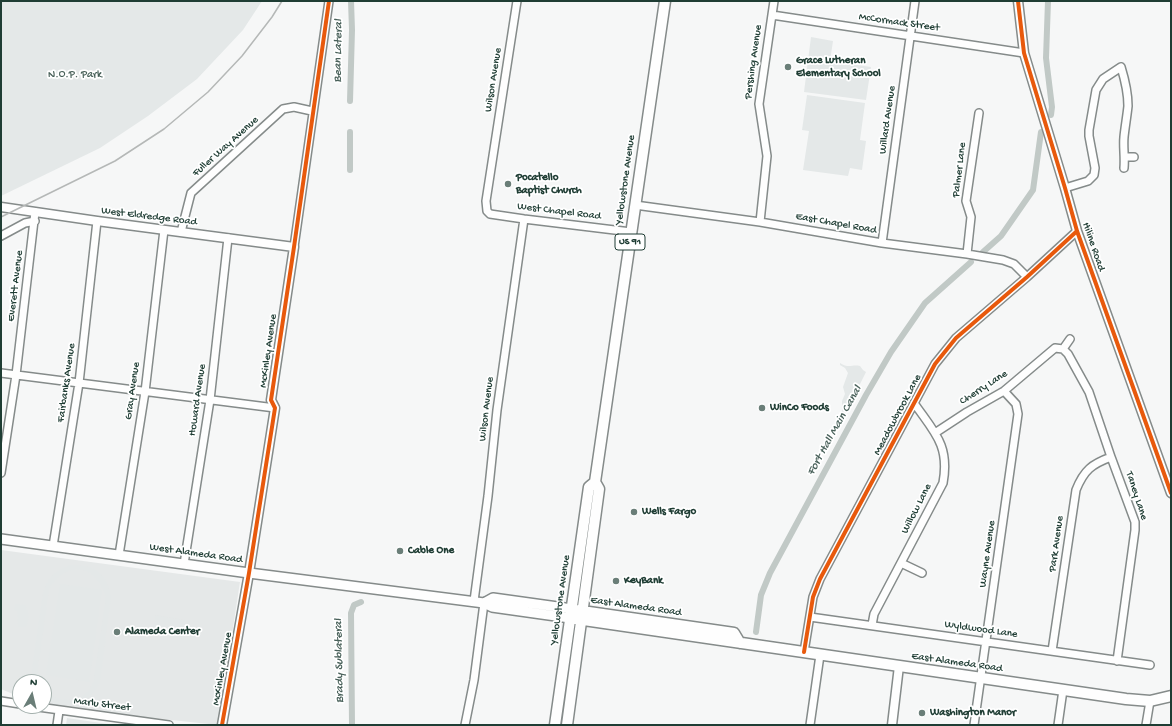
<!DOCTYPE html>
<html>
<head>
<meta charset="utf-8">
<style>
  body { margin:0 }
  #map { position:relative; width:1172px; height:726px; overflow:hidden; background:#f6f7f7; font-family:"Gochi Hand",sans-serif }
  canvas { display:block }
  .frame { position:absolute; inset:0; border:2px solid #1f3d34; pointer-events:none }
  .north { position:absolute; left:12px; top:674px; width:40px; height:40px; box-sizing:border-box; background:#fff; border:1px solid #a5b1ae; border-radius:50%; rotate:8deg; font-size:11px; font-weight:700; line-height:16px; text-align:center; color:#1f3d34 }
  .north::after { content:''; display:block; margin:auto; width:14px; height:18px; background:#6a7e78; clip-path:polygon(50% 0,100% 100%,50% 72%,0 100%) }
</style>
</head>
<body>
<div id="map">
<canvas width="1172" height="726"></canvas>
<div class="frame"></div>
<div class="north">N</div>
</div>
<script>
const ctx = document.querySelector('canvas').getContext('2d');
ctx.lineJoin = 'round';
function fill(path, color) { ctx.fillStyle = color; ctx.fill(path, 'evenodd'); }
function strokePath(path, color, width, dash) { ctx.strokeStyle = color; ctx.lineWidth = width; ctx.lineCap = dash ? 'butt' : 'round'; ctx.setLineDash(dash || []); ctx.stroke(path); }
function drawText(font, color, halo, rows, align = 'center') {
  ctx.font = font + ' "Gochi Hand",sans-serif'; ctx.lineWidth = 3.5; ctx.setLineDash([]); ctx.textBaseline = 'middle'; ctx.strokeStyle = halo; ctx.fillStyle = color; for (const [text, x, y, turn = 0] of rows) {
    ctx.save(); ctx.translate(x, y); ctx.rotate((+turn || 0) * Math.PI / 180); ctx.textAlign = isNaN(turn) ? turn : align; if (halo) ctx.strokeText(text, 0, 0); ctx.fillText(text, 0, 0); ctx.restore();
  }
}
const built = new Path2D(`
  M1,550L240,582L218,725L116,714L44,704V682H20V697L1,689Z`);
const green = new Path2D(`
  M1,1H262L243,30L197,79L148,116L100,148L1,196Z
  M811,37L833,41L830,61L871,67L866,100L804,92Z
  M807,95L865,103L860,140L866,141L862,170L850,168L848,176L803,170L809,131L802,130Z
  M840,363C849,369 852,364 860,366L863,370L866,372L845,414L842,412V401L845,394L843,387L848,373L845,368L840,365Z
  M71,565C94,564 106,572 111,596L100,682C98,685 96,690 93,693C82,706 57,710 44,697V689C55,703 79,704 90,689C91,686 93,683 94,680L106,599C99,565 66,558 49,589L38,667V674L40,682H35L32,671L43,594C48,577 54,571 71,565Z
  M60,584L102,590L89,682L46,675Z
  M15,604L25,605L29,616L26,627H18L17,611L14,609Z
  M155,615L185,620L182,639L152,635Z
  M67,718L115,725H66Z`);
const canal = new Path2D(`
  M1048,1L1046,58L1052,107L1051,115
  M350,101L352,30L351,1
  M350,170V132
  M983,252L1001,236L1033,190L1041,132
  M756,632L761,595L770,573L866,395L891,352L925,303L971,262
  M352,725L351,613L354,605L361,602`);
const minor = new Path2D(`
  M517,1L486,201L487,211L490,214L524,219L631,232
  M772,15L1024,53
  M1125,157H1134
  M1065,188L1088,181L1094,175L1095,168L1089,136V130L1096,90L1103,79L1121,67C1125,80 1128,92 1128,106C1127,116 1125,127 1124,137C1123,147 1125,157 1124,168
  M635,205L760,222L882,243L967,254L1003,260L1014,264L1027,277
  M760,222L767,156L759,104L774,1
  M181,232L191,193L283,109L294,107L312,111
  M1,236L25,223L35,221
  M882,243L915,1
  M294,247L329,1
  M967,254L971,217L966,201L979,113
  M1063,349L1068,354L1089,392L1111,457L1135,522V530L1117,661
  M1063,349L1070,339
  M1,373L275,408
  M935,433L967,412L1004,391L1055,348L1063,349
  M1,473L16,375L35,212
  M53,546L79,383L97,221
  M119,555L145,392L164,230
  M901,563L922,573
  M184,564L210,400L228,238
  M474,601L488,496L497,410L524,219
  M810,617L1150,665
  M872,625L874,614L943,483C950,445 934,432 914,403
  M1052,651L1076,490C1084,470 1092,464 1111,457
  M804,652L813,597L820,579L935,364L956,338L1027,277L1077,231
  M1,701L20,704
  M31,706L169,725
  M57,725L59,711
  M465,725L474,680L484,603
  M810,725L820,655
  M974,725L1018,414L1016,404L1004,391
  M1058,725L1063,690
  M1146,725L1150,701`);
const tertiary = new Path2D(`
  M1018,1L1024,53L1065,188L1077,231L1171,493
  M1,207L97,221L294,247L271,400L275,408L249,573L222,725
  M892,725L899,666`);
const secondary = new Path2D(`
  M1,539L249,573L484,603L492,607L570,618
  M484,603L493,598L572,609`);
const primary = new Path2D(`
  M575,610L734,633L740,643
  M570,618L1126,699L1150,701L1171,696
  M555,725L589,487L595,482
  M567,725L599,489L595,482L665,1`);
const rail = new Path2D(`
  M1,217L115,161L164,129L208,92L242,56L272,17L282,1`);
const cycleway = new Path2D(`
  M1018,1L1024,53L1065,188L1077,231L1171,493
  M804,652L813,597L820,579L935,364L956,338L1027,277L1077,231
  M222,725L249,573L275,408L271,400L294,247L329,1`);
const markers = [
  [788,67,4,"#6a7e78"],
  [508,184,4,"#6a7e78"],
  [762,408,4,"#6a7e78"],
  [634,512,4,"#6a7e78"],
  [400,551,4,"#6a7e78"],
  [616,581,4,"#6a7e78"],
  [117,632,4,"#6a7e78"],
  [922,713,4,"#6a7e78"]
];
const shields = [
  [630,242,30]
];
const shieldNames = [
  ["US 91",630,242]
];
const streetNames = [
  ["McCormack Street",899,23,8],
  ["Pershing Avenue",754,62,-82],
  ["Wilson Avenue",494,80,-81],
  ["Willard Avenue",888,120,-82],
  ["Fuller Way Avenue",226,147,-42],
  ["Palmer Lane",960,170,-83],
  ["Yellowstone Avenue",626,180,-82],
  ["West Chapel Road",559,212,7],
  ["West Eldredge Road",149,217,7],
  ["East Chapel Road",836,224,10],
  ["Hiline Road",1093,247,71],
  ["Everett Avenue",16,286,-83],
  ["McKinley Avenue",269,351,-82],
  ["Fairbanks Avenue",67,383,-82],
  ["Cherry Lane",984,388,-33],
  ["Gray Avenue",133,391,-82],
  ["Howard Avenue",198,400,-82],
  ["Wilson Avenue",487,409,-83],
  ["Meadowbrook Lane",898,415,-62],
  ["Taney Lane",1136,496,72],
  ["Willow Lane",917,509,-63],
  ["Park Avenue",1057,544,-82],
  ["West Alameda Road",196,554,8],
  ["Wayne Avenue",988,554,-82],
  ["Yellowstone Avenue",561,600,-82],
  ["East Alameda Road",636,607,8],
  ["Wyldwood Lane",981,630,8],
  ["East Alameda Road",957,663,8],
  ["McKinley Avenue",223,669,-80],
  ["Marlu Street",102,705,7]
];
const poiNames = [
  ["Grace Lutheran",796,61],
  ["Elementary School",796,74],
  ["Pocatello",516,178],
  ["Baptist Church",516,191],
  ["WinCo Foods",770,408],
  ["Wells Fargo",642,512],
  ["Cable One",408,551],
  ["KeyBank",624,581],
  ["Alameda Center",125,632],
  ["Washington Manor",930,713]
];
const parkNames = [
  ["N.O.P. Park",75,75]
];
const waterNames = [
  ["Bean Lateral",339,51,-89],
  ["Fort Hall Main Canal",835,431,-61],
  ["Brady Sublateral",340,661,-91]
];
fill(built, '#e5e8e8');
fill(green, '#e4e8e8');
strokePath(canal, '#c1c9c6', 6);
strokePath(minor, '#858b8a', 10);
strokePath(tertiary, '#858b8a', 11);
strokePath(secondary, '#858b8a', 12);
strokePath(primary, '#858b8a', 13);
strokePath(minor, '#fefefe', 7);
strokePath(tertiary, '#fefefe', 8);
strokePath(secondary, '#fefefe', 9);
strokePath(primary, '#fefefe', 10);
strokePath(rail, '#b5b8b7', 1.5);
strokePath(cycleway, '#e8590c', 4);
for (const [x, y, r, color] of markers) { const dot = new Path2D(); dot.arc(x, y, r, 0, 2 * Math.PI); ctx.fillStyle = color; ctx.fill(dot); strokePath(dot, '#fff', 1.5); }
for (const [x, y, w] of shields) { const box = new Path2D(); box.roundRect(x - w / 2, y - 8, w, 16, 3); ctx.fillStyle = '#fff'; ctx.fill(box); strokePath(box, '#1f3d34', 1); }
drawText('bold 10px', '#1f3d34', null, shieldNames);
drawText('11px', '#1f3d34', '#fff', streetNames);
drawText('bold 11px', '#1f3d34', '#fff', poiNames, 'left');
drawText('11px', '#445d55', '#fff', parkNames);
drawText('italic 12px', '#49615a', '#fff', waterNames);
</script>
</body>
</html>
